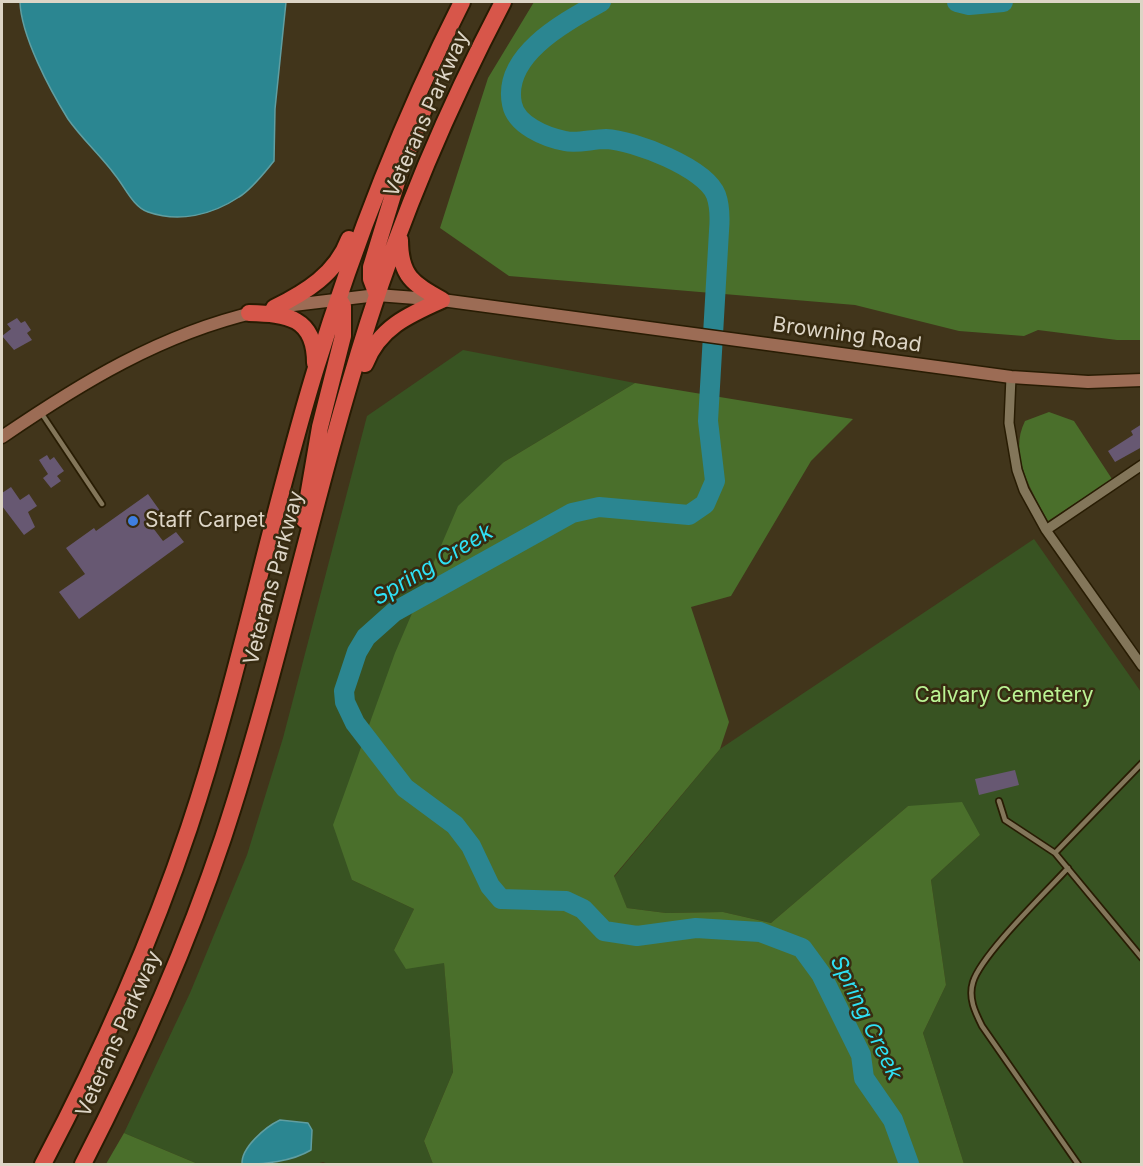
<!DOCTYPE html>
<html>
<head>
<meta charset="utf-8">
<style>
  body { margin:0 }
  #map { position:relative; width:1143px; height:1166px; overflow:hidden; background:#41351b; font-family:Inter,sans-serif }
  canvas { display:block }
  .frame { position:absolute; inset:0; border:3px solid #ddd5c6; pointer-events:none }
</style>
</head>
<body>
<div id="map">
<canvas width="1143" height="1166"></canvas>
<div class="frame"></div>
</div>
<script>
const ctx = document.querySelector('canvas').getContext('2d');
ctx.lineJoin = 'round';
function fill(path, color) { ctx.fillStyle = color; ctx.fill(path, 'evenodd'); }
function strokePath(path, color, width, dash) { ctx.strokeStyle = color; ctx.lineWidth = width; ctx.lineCap = dash ? 'butt' : 'round'; ctx.setLineDash(dash || []); ctx.stroke(path); }
function drawText(font, color, halo, rows, align = 'center') {
  ctx.font = font + ' Inter,sans-serif'; ctx.lineWidth = 5; ctx.setLineDash([]); ctx.textBaseline = 'middle'; ctx.strokeStyle = halo; ctx.fillStyle = color; for (const [text, x, y, turn = 0] of rows) {
    ctx.save(); ctx.translate(x, y); ctx.rotate((+turn || 0) * Math.PI / 180); ctx.textAlign = isNaN(turn) ? turn : align; if (halo) ctx.strokeText(text, 0, 0); ctx.fillText(text, 0, 0); ctx.restore();
  }
}
const green = new Path2D(`
  M463,350L635,383L504,462L352,880L414,909L394,950L444,962L453,1072L424,1141L433,1164H328L323,1162L316,1164H198L124,1133L190,993L247,855L283,738L367,416Z
  M1034,539L1141,692V1164H964L923,1033L946,985L931,880L980,835L908,806L771,923L723,912L666,913L627,908L614,877L720,749Z`);
const forest = new Path2D(`
  M534,2H1141V340H1117L1038,330L1024,336L959,331L855,305L509,276L440,228L488,78Z
  M635,383L853,419L811,461L731,596L691,607L729,722L720,749L614,876L627,908L666,913L723,912L771,923L908,806L962,802L980,835L931,880L946,985L923,1033L964,1164H433L424,1141L453,1072L444,963L406,969L394,950L414,909L352,880L333,825L395,653L458,506L504,462Z
  M1049,412L1074,421L1112,479L1048,521C1032,491 1008,455 1025,421Z
  M124,1133L198,1164H106Z`);
const water = new Path2D(`
  M20,2H286L275,109L274,161C264,173 252,189 239,197C212,215 179,223 148,212C133,207 125,187 115,175C101,156 82,139 68,119C50,90 21,36 20,2Z
  M280,1120L308,1123L312,1130L311,1150C293,1161 263,1165 242,1164C241,1148 265,1127 280,1120Z`);
const river = new Path2D(`
  M601,2C565,22 502,55 512,104C516,125 545,137 565,141C577,144 592,139 606,139C633,140 706,168 716,195C720,206 720,219 719,231L708,421L715,481L705,504L689,515L599,507L572,513L394,612L366,637L357,652L344,691L345,702L355,723L405,788L455,825L471,846L490,886L501,899L566,901L583,909L604,931L637,936L696,928L760,932L802,948L821,974L861,1055L864,1078L893,1120L909,1164
  M957,2L969,5L1003,2`);
const building = new Path2D(`
  M17,318L21,323L25,321L31,330L27,333L32,340L14,350L2,336L11,329L7,324Z
  M1142,424V447L1115,462L1108,451L1133,435L1131,431Z
  M47,455L50,460L54,457L64,471L57,476L61,481L51,488L43,478L48,474L39,460Z
  M11,487L20,500L29,494L37,506L28,512L35,527L24,535L2,506V493Z
  M148,494L163,515L150,524L163,541L176,532L184,542L79,619L59,592L85,574L66,548L94,528L96,531Z
  M1015,770L1019,785L979,795L975,779Z`);
const lane = new Path2D(`
  M42,414L102,504
  M999,801L1005,820L1055,853L1142,958
  M1055,853L1142,763
  M1068,868C1047,891 981,955 973,982C968,998 975,1012 982,1026L1078,1164`);
const street = new Path2D(`
  M1011,377L1009,423L1017,470L1024,490L1046,530L1142,666
  M1046,530L1142,465`);
const secondary = new Path2D(`
  M285,306L377,295L442,300L1011,377L1088,382L1142,380
  M2,437C81,383 161,334 256,312`);
const highway = new Path2D(`
  M400,240C400,276 413,284 442,300
  M377,295L371,279V267L400,172L424,109
  M274,308C306,292 336,274 349,239
  M249,313C287,314 315,317 315,363
  M365,364C379,328 408,315 442,300
  M304,520L320,427L343,336V306L339,299
  M43,1164C100,1056 150,944 189,828C239,678 269,522 315,371C354,244 402,120 462,2
  M83,1164C137,1059 185,951 223,838C279,669 314,493 368,323C403,212 449,105 503,2`);
const markers = [
  [133,521,6,"#3f7fe0"]
];
const streetNames = [
  ["Veterans Parkway",427,114,-66],
  ["Browning Road",847,335,8],
  ["Veterans Parkway",274,578,-75],
  ["Veterans Parkway",119,1034,-66]
];
const poiNames = [
  ["Staff Carpet",145,521]
];
const parkNames = [
  ["Calvary Cemetery",1004,696]
];
const waterNames = [
  ["Spring Creek",433,565,-31],
  ["Spring Creek",866,1018,64]
];
fill(green, '#385322');
fill(forest, '#4a6f2b');
fill(water, '#2b8691');
strokePath(water, '#609ea1', 1.5);
strokePath(river, '#2b8691', 20);
fill(building, '#675872');
strokePath(lane, '#281c03', 8);
strokePath(street, '#281c03', 12);
strokePath(secondary, '#281c03', 15);
strokePath(highway, '#281c03', 20);
strokePath(lane, '#83765a', 4.5);
strokePath(street, '#83765a', 9);
strokePath(secondary, '#9c6c55', 12);
strokePath(highway, '#d7564a', 16);
for (const [x, y, r, color] of markers) { const dot = new Path2D(); dot.arc(x, y, r, 0, 2 * Math.PI); ctx.fillStyle = color; ctx.fill(dot); strokePath(dot, '#372b11', 2); }
drawText('21px', '#ddd5c6', '#372b11', streetNames);
drawText('21px', '#ddd5c6', '#372b11', poiNames, 'left');
drawText('21px', '#bbf394', '#372b11', parkNames);
drawText('italic 22px', '#2fe1f5', '#372b11', waterNames);
</script>
</body>
</html>
